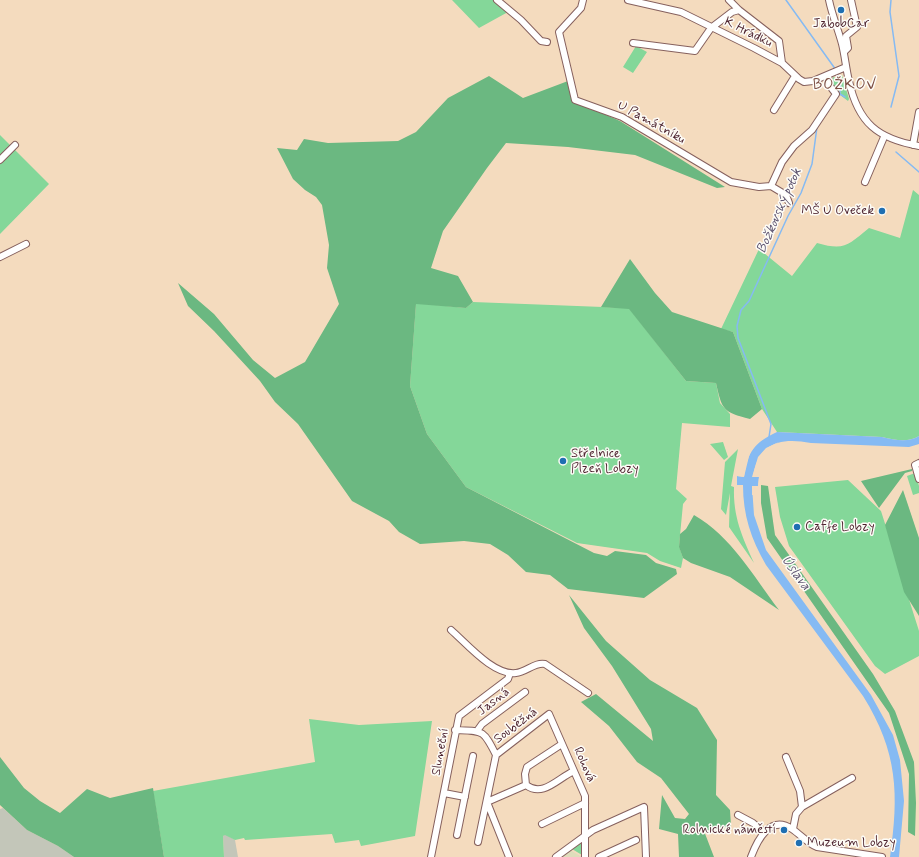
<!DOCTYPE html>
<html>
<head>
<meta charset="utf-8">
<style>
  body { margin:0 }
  canvas { display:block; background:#f4dbbe }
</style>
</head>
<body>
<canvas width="919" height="857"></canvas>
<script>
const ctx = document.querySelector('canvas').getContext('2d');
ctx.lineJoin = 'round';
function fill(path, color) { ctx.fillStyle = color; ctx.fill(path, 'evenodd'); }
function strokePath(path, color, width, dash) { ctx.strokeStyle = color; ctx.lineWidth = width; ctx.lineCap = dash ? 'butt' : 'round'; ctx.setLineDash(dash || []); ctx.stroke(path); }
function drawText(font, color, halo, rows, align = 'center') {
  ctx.font = font + ' Mynerve,sans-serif'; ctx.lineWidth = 3; ctx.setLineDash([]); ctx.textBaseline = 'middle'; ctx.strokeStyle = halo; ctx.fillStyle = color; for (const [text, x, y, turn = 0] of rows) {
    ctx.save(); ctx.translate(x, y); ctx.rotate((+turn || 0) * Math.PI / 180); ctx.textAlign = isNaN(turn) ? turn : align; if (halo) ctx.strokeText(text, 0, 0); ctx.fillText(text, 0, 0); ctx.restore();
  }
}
const built = new Path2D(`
  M570,850L582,857H560Z`);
const industrial = new Path2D(`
  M3,808L27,830L58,846L74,857H0V809Z
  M225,834L235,840L238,857H224L223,836Z`);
const green = new Path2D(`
  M452,0H493L508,12L479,28Z
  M636,46L647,52L633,73L623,67Z
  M840,75H842L849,99L848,101L840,95L842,81Z
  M833,77L839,79V93L832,83Z
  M0,135L49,184L0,234Z
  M913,190L919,195V436C908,443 895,440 882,437L777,432L762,409L733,332L721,329L759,249L792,276L817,243C845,251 848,245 869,228L900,238Z
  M473,302L629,308L686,381L716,383L720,403L730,414V427L682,423L676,489L687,499L683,504L679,546L683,558L681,568L660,561L647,553L577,543L466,487L427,434L410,386L416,303L466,308Z
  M723,442L728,457L724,460L710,444Z
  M738,449L731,486L734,487C733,517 742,536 754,563L729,527L730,493L726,515L721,509L725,462Z
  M915,473L919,486V493L913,495L907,476Z
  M848,480L881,511L919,631V656L885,674L875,666L789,546L780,517L775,487Z
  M309,719L359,725L432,721L415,836L361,846L359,840L335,843L332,834L245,840L244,838L235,840L225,835L223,836L224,857H164L153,791L315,762Z
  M578,843H580L583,846L582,855L572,849Z`);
const forest = new Path2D(`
  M489,76L523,98L568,81L574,101L620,121L725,187L717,188L635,155L568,147L506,143L487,168L443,231L431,268L458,276L473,302L466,308L416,304L410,386L427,434L466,487L594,553L607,556L615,551L646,555L656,563L676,569L677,574L644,598L568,589L550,575L526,572L508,555L490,544L464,541L420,544L399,532L389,521L376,514L352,501L298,424L275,402L260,381L214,331L188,306L178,283L214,314L253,360L275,378L305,362L339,304L327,268L329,245L322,205L316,197L305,190L293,179L277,148L297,150L304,139L328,143L398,141L416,132L448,98Z
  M630,259L655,293L672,312L733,332L762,409L750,419C723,412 722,410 716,383L686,381L629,309L601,307Z
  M912,469V471L905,473L879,508L861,481Z
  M761,485L768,486L775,535L873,674L895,711L914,762L916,803L915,836L908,832L909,774L889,713L767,538L761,503Z
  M903,490L919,538V616L904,592L885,525Z
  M694,515C731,536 754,577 779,610L730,577L691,563L683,558L679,547L680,534L686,529Z
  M569,595L606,641L650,680L697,708L717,740L716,795L730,810L731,826L704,831L714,857H679L678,834L659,829L662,795L675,818L685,819L689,814L661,778L637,762L609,726L581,702L596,694L653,741L651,729L612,666L584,628Z
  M0,757L24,788L40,801L60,813L87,789L110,798L153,788L164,857H74L58,846L27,830L0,805Z`);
const water = new Path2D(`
  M777,432L882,437C895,440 908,443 919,436V444L909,447L811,443C780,437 758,443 753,477H759L758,486H752L754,515L766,550L871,695L893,735L900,760L904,801L899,857H890C899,794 898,752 863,696L766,565C751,539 743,515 743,485H737V476L744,477C748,451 754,443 777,432Z`);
const pier = new Path2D(`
  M769,433L756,444L750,452L744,477L737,476V485H743V495H741V487L735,485V475H742L746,457L752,445Z
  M779,442L767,450L760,458L755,475L761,476L760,486L754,488V495H752V486H758L759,477H752L758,457L766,448Z`);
const stream = new Path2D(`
  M786,0L836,70
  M891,0L890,12L899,76L891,107
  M840,94L845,97
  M837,98C843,90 841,82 837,74
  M896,152L919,172
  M769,437L771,424L738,338L737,326L741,310L749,301L788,216L801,193L812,164L817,127`);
const minor = new Path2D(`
  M497,0L521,20L541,41L547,42
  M583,0L581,8L559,32L575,100L622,117L731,182L759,187L771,186L786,195L789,203
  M628,0L681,12L754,48L782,63L799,79L804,82L813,81L846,67
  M729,0L739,10L779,41L782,63
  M829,0C832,15 838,29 842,44C845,56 846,69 849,81C858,123 878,139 919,146
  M633,43L695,51L711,28L732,12L739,10
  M844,52L848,48L846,36L857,27L851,0
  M774,110L795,76
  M913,145L919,112
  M0,160L15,145
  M865,182L884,137
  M771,186L782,162L794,146L812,130L836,94L829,85L828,75
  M0,257L26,244
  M919,463L915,465L919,479
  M451,630C467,644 494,676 516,673C526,672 535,662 545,664L588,693
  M455,730C483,731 483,729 496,755
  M477,731L482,724L525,692
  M786,757L800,791L802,807L796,814L793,829
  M526,785L525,774L527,767L562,744
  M526,785C543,798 558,778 574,771
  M444,793L465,797
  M802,807L852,778
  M738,815L753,823L764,832
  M542,824L585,803
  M457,835L473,756
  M478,842L496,755L549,714L585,796V857
  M431,857L459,716L508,679L510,673
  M509,857L487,802L526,785
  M556,857L593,830L644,807L646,857
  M599,857L636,840
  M751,857C757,841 770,814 792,829C801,835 807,843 817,847L882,857`);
const markers = [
  [841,10,4,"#1f6fb2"],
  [882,211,4,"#1f6fb2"],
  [563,461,4,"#1f6fb2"],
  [797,527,4,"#1f6fb2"],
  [784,830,4,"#1f6fb2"],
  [799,843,4,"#1f6fb2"]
];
const poiNames = [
  ["JabobCar",841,24,"center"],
  ["MŠ U Oveček",874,211,"right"],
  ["Střelnice",571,454],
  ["Plzeň Lobzy",571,469],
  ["Caffe Lobzy",805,527],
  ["Rolnické náměstí",776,830,"right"],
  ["Muzeum Lobzy",807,843]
];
const streetNames = [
  ["K Hrádku",748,33,26],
  ["U Památníku",651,123,29],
  ["Jasná",494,702,-38],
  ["Souběžná",516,726,-37],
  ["Sluneční",441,752,-80],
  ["Rohová",584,765,66]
];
const waterNames = [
  ["Božkovský potok",780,211,-66],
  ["Úslava",795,573,54]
];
const quarterNames = [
  ["BOŽKOV",845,86]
];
fill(built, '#dfddbb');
fill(industrial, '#c3c6b9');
fill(green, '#84d799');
fill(forest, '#6bb881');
fill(water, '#85baf3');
fill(pier, '#f4dbbe');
strokePath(stream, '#85baf3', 1.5);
strokePath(minor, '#86615e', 8);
strokePath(minor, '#fff', 6);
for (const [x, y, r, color] of markers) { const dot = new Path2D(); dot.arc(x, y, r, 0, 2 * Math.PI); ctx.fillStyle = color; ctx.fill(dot); strokePath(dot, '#fdfcf7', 1.5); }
drawText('13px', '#4a1f2b', '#fdfcf7', poiNames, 'left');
drawText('13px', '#4a1f2b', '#fdfcf7', streetNames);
drawText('italic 14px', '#5f5571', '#fdfcf7', waterNames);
ctx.letterSpacing = '1px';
drawText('15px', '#7b4c41', '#fdfcf7', quarterNames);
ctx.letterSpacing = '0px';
</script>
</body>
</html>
